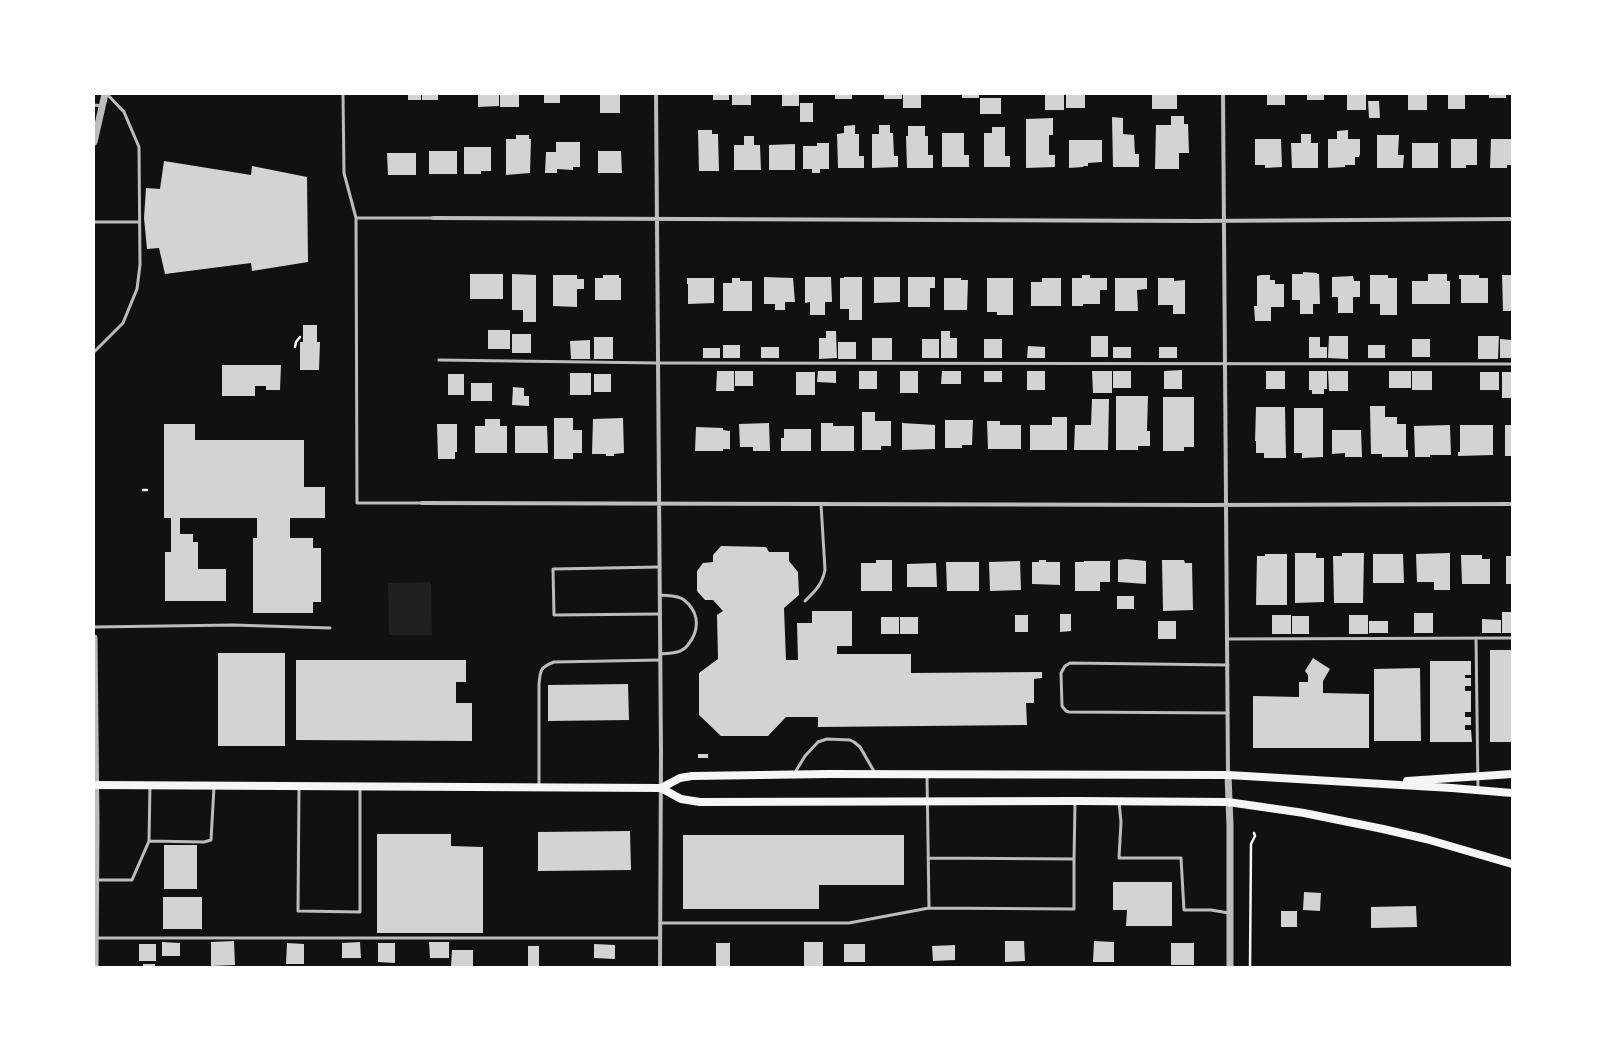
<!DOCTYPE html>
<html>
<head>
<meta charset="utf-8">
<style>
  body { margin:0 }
  #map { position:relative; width:1606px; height:1061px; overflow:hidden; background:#111; font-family:Figtree,sans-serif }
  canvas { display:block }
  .frame { position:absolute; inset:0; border:95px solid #fff; pointer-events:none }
</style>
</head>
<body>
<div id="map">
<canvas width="1606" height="1061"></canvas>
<div class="frame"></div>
</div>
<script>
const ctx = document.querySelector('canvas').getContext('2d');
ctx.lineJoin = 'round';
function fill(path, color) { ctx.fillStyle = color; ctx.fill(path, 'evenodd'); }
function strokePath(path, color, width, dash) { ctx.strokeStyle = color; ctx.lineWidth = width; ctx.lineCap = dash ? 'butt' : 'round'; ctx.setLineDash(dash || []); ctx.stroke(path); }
const green = new Path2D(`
  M431,582L432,635H389L388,583Z`);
const building = new Path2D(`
  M408,94H421V100H408Z
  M422,94H438V100H422Z
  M478,94H499V106L478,107Z
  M500,94H519V107H500Z
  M544,94H560V103H544Z
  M600,94H620V113H600Z
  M713,94H729V100H713Z
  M732,94H751V105H732Z
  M782,94H799V106H782Z
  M835,94H852V99H835Z
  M884,94H902V99H884Z
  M903,94H921V108H903Z
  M962,94H979V98H962Z
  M1045,94H1064V110H1045Z
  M1066,94H1085V108H1066Z
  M1152,94H1177V109H1152Z
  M1267,94H1285V105H1267Z
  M1307,94H1324V100H1307Z
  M1347,94H1366V110H1347Z
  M1408,94H1427V110H1408Z
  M1448,94H1465V109H1448Z
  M1489,94H1506V98H1489Z
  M980,98H1001V114H980Z
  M1368,101H1379L1380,118H1369Z
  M800,103H813V122H800Z
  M1171,116H1184V124H1188L1189,153H1179V169H1155L1156,125H1171Z
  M1112,117L1123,118V134L1134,135L1135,154H1139V167H1113Z
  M1053,118V135H1049V155H1055V167L1026,168V119Z
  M855,125V134H859V156H864V168H838L837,134L844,133V126Z
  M879,125H890V133H893L894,156H898V167L872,168V134H879Z
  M908,126H925V136H928V155H933V168H907L906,136H908Z
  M992,127H1005V156H1010V167H984V133H992Z
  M698,130H712V134H718L719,171H699Z
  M1348,130V139H1360V154L1359,157H1355V165H1345V167L1328,168V139H1337V131Z
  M942,133H964V155H969V167H942Z
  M1301,134H1311V143H1318V168H1292L1291,143H1301Z
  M516,135H529V139H531L530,173L506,175V139H516Z
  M1377,135H1399L1398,155H1404L1403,168H1377Z
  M744,136H754V145H760L761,170H734V145H744Z
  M1255,139H1281L1282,167L1265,168V165H1255Z
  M1451,139H1477V165H1466V168H1451Z
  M1491,139H1512V165H1507V168H1490Z
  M1069,140H1102V162L1088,163V166H1084L1083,167L1069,168Z
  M556,142H580V167H573V170L557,169V173H545L546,152H556Z
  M817,143H829V169H820V173H812V169H803V146H817Z
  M1412,143H1438V168H1412Z
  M795,144V170H769V145Z
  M464,147H491V171H481V174H464Z
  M429,151H457V174H429Z
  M598,151H621L622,173H598Z
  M387,153H416V175H388Z
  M164,161L251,175L252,166L307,177L308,262L252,271L251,263L165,274L159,248L147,249L144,218L146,188L160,189Z
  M1303,272L1317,273V274H1319L1320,304H1313V314H1300V300H1292V274H1303Z
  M470,274H503V299H470Z
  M512,274L536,275V322H523V310H512Z
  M1428,274H1447V281H1450V304H1412V281H1428Z
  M553,275H577V279H584V289H577V307L553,306Z
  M603,275H619V278H621V300H595V278H603Z
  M1082,275H1090V278H1107V290H1100V304H1083V306H1072V278H1082Z
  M1261,275H1270V280H1275V284H1284V307H1271V321H1255L1254,306H1257V276Z
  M1370,275H1388V278H1397V315H1380V304H1370Z
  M1459,275H1479V278H1488V303H1461V279H1459Z
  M1502,275H1512V311H1503Z
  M1353,276L1354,281H1360V297H1353V313H1338V297H1332V277Z
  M764,277L793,278L795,302H785V310H775V304H764Z
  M805,277H831L832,302H825V315H810V302L805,303Z
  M844,277H862V320H849V309H840V278H844Z
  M874,277H900V302L874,303Z
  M908,277H935V288H930V307H908Z
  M687,278H714V303L688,304V284H687Z
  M732,278H740V281H752V311H723V283H732Z
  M944,278H961V280H968L967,310H944Z
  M987,278H1013V315H997V312H987Z
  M1042,278H1061V306H1031V282H1042Z
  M1115,278H1147V289L1137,290L1138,311H1115Z
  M1158,278H1174V281L1185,280V314H1173V305H1158Z
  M303,325H317V342H320L319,370H300V342H303Z
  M488,330H510V349H488Z
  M826,331H836L837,358L819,359V338H826Z
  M941,331H950V338H957V358H941Z
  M512,334H531V353H512Z
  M1091,336H1108V357H1091Z
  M1329,336H1348V359L1328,358Z
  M1478,336H1499L1498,359H1478Z
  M594,337H613V359H594Z
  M1309,337H1320V347H1327V358H1309Z
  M872,338H892V360H872Z
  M922,339H939V358H922Z
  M984,339H1002V358H984Z
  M1412,339H1430V357H1412Z
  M1500,339L1512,340V358H1500Z
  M590,340V359H571L570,341Z
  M838,342H856V359H838Z
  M723,345H740V358H723Z
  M1368,345H1385V358H1368Z
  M1028,346L1045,347V358H1027Z
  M761,347H779V358H761Z
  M1113,347H1131V358H1113Z
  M1159,347H1177V358H1159Z
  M703,348H720V358H703Z
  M222,365H281L280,390H266V386H255V396H222Z
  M1182,370V389H1164V371Z
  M717,371H734V391H716Z
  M735,371H753V386H735Z
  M818,371H836V383L817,382Z
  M859,371H877V389H859Z
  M900,371H918V393H900Z
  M942,371H961V384H941Z
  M984,371H1002V382H984Z
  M1027,371H1045V390H1027Z
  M1092,371H1112V393H1093Z
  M1113,371H1131V388H1113Z
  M1266,371H1285V389H1266Z
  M1309,371H1327V389H1324V394H1312V390H1309Z
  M1328,371H1348V391H1329Z
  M1389,371H1411V388H1389Z
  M1412,371H1432V390H1412Z
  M796,372H815V395H796Z
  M1480,372H1499V390H1480Z
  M1502,372H1512V398H1502Z
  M570,373H591V395H570Z
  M448,374H464V395H448Z
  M594,374H611V392H594Z
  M471,383H492V401H471Z
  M513,387L524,388V396H529V406L512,405Z
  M1116,396H1148L1147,431H1150V446H1138V450H1116Z
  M1163,397H1194V447H1184V451H1163Z
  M1092,399H1109L1108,450H1074L1075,425H1091Z
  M1370,406H1385V417H1397V424H1406V450H1408V457H1382V454H1371Z
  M1256,407H1285L1286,458H1264V453H1256V441H1255Z
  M1294,408H1323V457L1302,458V453H1294Z
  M862,412H875V421H891V446H881V450H862Z
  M1052,417H1067V450H1030V425H1052Z
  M554,418H573V430H582V453H573V459H554Z
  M623,418L624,453L614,454V456H606V454H592L593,419Z
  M485,419H500V426H507V453H475V426H485Z
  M945,420H973L972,445H962V448H945Z
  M987,421H1000V425H1021V449H988Z
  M769,423L770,451H753V447H740L739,424Z
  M821,423H833V426H854V451H821Z
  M902,423L935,425V449L902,450Z
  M164,424H195V440H304V487H325V518H290V538H313V548H321V602H313V613H253V538H257V518H180V534H193V542H198V569H226V601H165V552H171V518H164Z
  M437,424H457V452H455V459H438Z
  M1450,425L1451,455H1430V457H1415L1414,426Z
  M1460,425H1493V455L1458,456V452H1460Z
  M1505,425H1512V456H1505Z
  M515,426H547L548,453H515Z
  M696,427L723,428V430L730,431V449H723V451H695Z
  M784,429H811V451H781V438H784Z
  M1332,430H1361L1362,457H1345V453L1332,454Z
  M721,546L766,547L769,552H789V561L798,572L799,595L784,608L786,660H798L797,623H812V611H852V646H837V654H911V673L1042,672V678L1034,679V703H1026L1027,725L818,727V717H786L768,736H721L699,715V673L718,659L717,615L723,611L713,600H705L697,591V571L703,563L713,562V555Z
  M1295,553H1316V558H1324V602L1295,603Z
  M1342,553H1364L1363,603H1334L1333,556H1342Z
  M1450,553V590H1434V582H1417L1416,554Z
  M1265,554H1287V605H1256L1257,556H1265Z
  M1373,554H1403L1404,583H1373Z
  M1461,555H1482V559H1490V584H1462Z
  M1506,556H1512V584H1506Z
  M1126,559L1146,561V584L1118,582V560Z
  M876,560H892V591H861V563H876Z
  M1039,560H1046V562H1060V585L1032,584V562H1039Z
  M1162,560H1184L1185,563H1192L1193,610L1163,611Z
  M1020,561L1021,590L990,591L989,562Z
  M1084,561H1110V582H1100V591H1075V562H1084Z
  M946,562H979V591H947Z
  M936,563L937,587H907V564Z
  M1117,596H1134V609H1117Z
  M1502,612H1512V633H1502Z
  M1414,613H1433V633H1414Z
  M1060,614H1071V631L1060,632Z
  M1015,615H1028V632H1015Z
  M1272,615H1291V634H1272Z
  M1349,615H1368V634H1349Z
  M1292,616H1309V634H1292Z
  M881,617H899V634H881Z
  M900,617H918V634H900Z
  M1482,619L1501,620V633H1482Z
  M1158,621H1176V639H1158Z
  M1369,621H1388V633H1369Z
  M1490,650H1512V742H1490Z
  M218,653H285V746H218Z
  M1313,658L1330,669L1323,681V693L1369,694V748H1253V696L1299,697V682H1308V675L1305,671Z
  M296,660H466V682H456V703H472V741L296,740Z
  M1430,661H1471V675H1465V678H1471V686H1465V691H1471V712H1465V717H1471V725H1465V730H1471L1472,742H1430Z
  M1420,668L1421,741H1374V669Z
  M628,684L629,720L548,721V685Z
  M698,754H708V758H698Z
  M630,831L631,870L538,871V832Z
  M377,834H451V846L483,847V933H377Z
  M683,835H904V885H819V909H683Z
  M164,845H197V889H164Z
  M1113,882H1172V926H1126L1127,910H1113Z
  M1304,892L1321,893L1320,911L1303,910Z
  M163,897H202V929H163Z
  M1416,906L1417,927L1371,928V907Z
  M1281,911H1297V927H1281Z
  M234,941L235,965L211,966V942Z
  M1005,941H1024L1025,961L1005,962Z
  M1094,941L1114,942V962H1093Z
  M162,942L180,943V956H162Z
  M360,942L361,958H342V943Z
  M429,942H449V958H430Z
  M804,942H823V966H804Z
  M287,943L304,944V964H286Z
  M378,943H395V963L378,962Z
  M716,943H730V967H716Z
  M1171,943H1194V965H1171Z
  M139,944H156V961H139Z
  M594,944L615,945V959L594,958Z
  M844,944H865V962H844Z
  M955,945V960L933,961L932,946Z
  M528,946H539V967H528Z
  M452,950H473V967H451Z
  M143,964H155V967H143Z`);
const path = new Path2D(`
  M295,347L296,342L300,337
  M143,490H147
  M1250,967L1251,844L1255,836L1254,833`);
const service = new Path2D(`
  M343,94L344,173L356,218
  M94,105L103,106
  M94,222H139
  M94,352L123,323L137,289L140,265L139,147L124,112L107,94
  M439,360L658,363L1512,364
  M422,503H357L356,218H433
  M660,567L553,569L554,615L660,614
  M660,595C667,596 678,595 684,600C697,610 700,625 692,639C689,643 687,648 682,650C676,654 667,653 660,654
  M805,601C815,591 822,585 825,570L821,504
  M94,627L233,625L330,628
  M1476,638L1478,790
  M1227,639L1512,638
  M1228,665L1070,663L1065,666L1061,673L1062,706L1066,711L1069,712L1228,713
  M794,774L805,756L818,742L827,739L850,740L854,742L860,747L875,773
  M150,785L149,841L204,842L211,840L214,787
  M539,787V685C540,671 540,667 554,662L660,660
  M299,788L298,911L360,912V786
  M1119,802L1121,822L1119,858H1181L1184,910H1211L1229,913
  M928,858L1074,859V909L929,908
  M1074,859L1075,803
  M95,880H132L149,841
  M660,923H849L929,908L927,776
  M96,938H660`);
const minor = new Path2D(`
  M656,94L661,752L660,967
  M1223,94L1228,775
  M433,218L1197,221L1512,219
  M422,503L1205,505L1512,504`);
const tertiary = new Path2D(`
  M94,142L105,94
  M94,638L96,825L95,967
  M1228,775L1230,826V967`);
const secondary = new Path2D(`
  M1407,781L1512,774
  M94,785L661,788L680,778L692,776L829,774L1228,775L1452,788L1512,793
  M661,788L681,799L700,802L1075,801L1228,802L1304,813L1383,829L1426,839L1512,864`);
fill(green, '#202020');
fill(building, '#d3d3d3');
strokePath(path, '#f5f5f5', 2.5);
strokePath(service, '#bcbcbc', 3);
strokePath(minor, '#bcbcbc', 4);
strokePath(tertiary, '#bcbcbc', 7);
strokePath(secondary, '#f5f5f5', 8);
</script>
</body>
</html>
